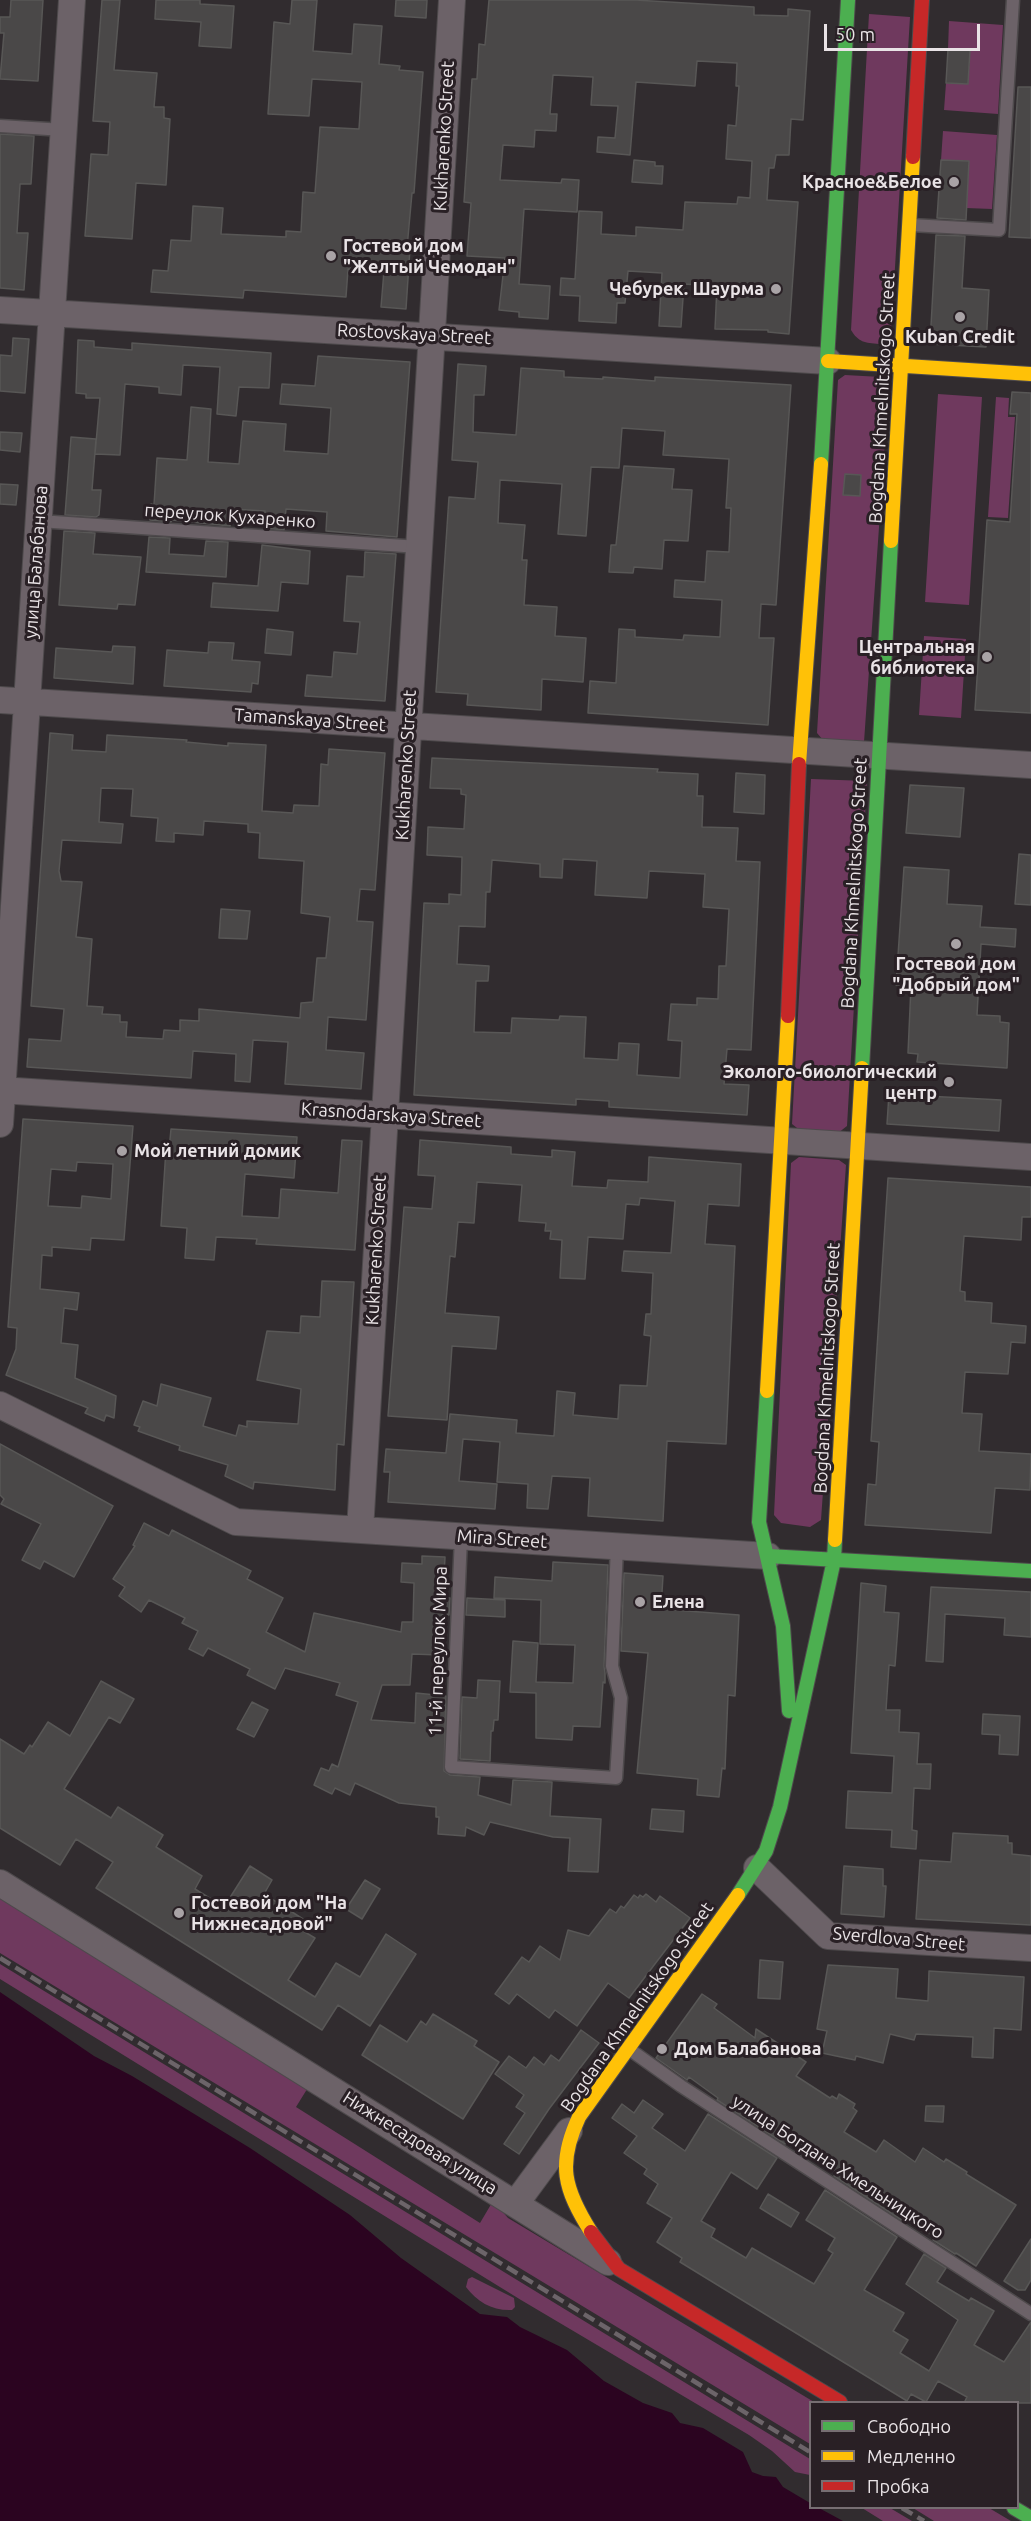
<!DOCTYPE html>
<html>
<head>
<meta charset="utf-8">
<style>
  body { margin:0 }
  #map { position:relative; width:1031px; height:2521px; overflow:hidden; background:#312c2f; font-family:Ubuntu,sans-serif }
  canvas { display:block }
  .legend { position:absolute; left:809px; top:2401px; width:210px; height:108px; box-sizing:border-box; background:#292025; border:2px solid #766e72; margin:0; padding:8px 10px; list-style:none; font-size:18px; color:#e9e3e6 }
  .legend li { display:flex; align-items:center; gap:12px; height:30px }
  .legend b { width:30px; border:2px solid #766e72 }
  .scale { position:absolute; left:824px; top:24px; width:156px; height:27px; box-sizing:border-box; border:3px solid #e9e3e6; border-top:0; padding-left:8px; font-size:18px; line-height:21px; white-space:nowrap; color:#e9e3e6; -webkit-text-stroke:4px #292025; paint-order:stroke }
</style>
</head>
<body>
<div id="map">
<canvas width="1031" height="2521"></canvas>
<ul class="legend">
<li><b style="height:8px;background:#4caf50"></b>Свободно</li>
<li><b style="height:8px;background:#ffc107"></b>Медленно</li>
<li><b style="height:8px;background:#c62828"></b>Пробка</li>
</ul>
<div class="scale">50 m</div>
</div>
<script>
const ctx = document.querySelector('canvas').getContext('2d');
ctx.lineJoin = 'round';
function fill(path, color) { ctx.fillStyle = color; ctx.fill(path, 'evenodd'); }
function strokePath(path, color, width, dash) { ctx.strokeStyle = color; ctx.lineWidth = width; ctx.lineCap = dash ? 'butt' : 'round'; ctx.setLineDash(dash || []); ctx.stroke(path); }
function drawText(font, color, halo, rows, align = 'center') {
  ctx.font = font + ' Ubuntu,sans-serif'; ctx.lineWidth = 6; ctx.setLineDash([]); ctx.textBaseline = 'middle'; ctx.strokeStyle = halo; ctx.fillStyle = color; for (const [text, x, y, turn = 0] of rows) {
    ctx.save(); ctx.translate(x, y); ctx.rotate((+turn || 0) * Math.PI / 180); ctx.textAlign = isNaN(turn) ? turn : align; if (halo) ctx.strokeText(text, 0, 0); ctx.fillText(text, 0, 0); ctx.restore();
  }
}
const green = new Path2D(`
  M869,14L910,17L891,334L879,344C865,343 858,342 851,330Z
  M949,21L1003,25L998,114L944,110L946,83L968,84L970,50L948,49Z
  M943,131L997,135L992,209L966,208L969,161L941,160Z
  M845,375L881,377L889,384L864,742L823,740L817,733L838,380Z
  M938,394L982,397L969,605L925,602Z
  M996,397L1009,398L1008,417H1015L1008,518L988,517Z
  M924,636L966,639L961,718L919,715Z
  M811,779L867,781L847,1126L838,1133L802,1132L792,1124Z
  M799,1157L839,1160L846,1165L821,1520L810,1527L781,1523L774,1515L791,1163Z
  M0,1894L309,2086L296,2107L480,2223L493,2201L508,2218L814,2402H810V2444L0,1953Z
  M0,1964L810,2459V2475L795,2472L772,2451L749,2435L521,2300L0,1979Z
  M472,2277L514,2298L515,2307L512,2310C493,2311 477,2302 466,2287L468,2279Z
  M862,2508H890L912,2521H883Z
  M913,2508H989L1011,2521H934Z`);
const water = new Path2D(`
  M0,1992L94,2056L132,2076L250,2148L350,2215L401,2258L480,2314L507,2317L520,2327L567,2350L604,2381L643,2403L672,2413L680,2423L703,2428L743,2452L752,2472L763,2476L776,2477L783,2487L810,2503V2508H819L843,2521H0Z`);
const building = new Path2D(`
  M11,0H43L38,81L0,79L4,33H0V17H10Z
  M102,0H120L114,70L157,73L154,107H164V118L170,119L166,185L136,183L132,239L85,236L91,154L108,155L110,122L93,121Z
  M156,0H200V4L234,6L231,48L199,46L201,22L155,19Z
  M292,0H317L313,51L352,54L354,24L382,26L379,64L400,66L399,70L423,72L414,193H412L407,248H410L406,309L381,307L384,271L348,269L346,297L244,290L243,298L151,292L153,270L168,271L171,240L191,241L193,206L223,208L221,234L286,237V231L301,232L303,192L315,193L320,127L359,129L362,82L312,79L309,116L268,114L274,22L290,24Z
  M396,0H427L426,18L395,16Z
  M489,0H635L754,7V15L788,16V9L810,11L803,120L791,119L789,155H776L774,168H769L767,200L798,202L789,334L768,332V330L715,329L717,286L684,284L681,327L659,326L662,273L628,271L625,303H617L616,323L579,321L580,296L560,295L561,278L575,279L579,211L602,212L601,234L636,236V227L683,230L685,202L737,204L738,197L750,198L752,161L726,159L728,125L736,126L739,86H736L737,63L697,61L695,86L636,82L630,155L597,152L598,137L615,138L618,106L591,105L593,77L553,75L550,114H557L556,131L535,130L534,147L503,145L500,180L561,183L562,179L579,180L577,212L524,209L519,284L550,286L548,319L519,317V312L499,310L505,258L467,256L471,203L464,202L472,79H477L479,44L485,45Z
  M948,49L970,50L968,84L946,83Z
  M1018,87H1031V238L1009,237Z
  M0,134L34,136L31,184H20L17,233H28L24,290L0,288Z
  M634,160L655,162V166H663L662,184L632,182Z
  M941,160L969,161L966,220L937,218Z
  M936,235L965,236L962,288L989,290L986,347L930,344Z
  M13,338L29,339L25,393L0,391V355L12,356Z
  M78,340L94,341V347L132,350V343L271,353L269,388L239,387L236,416L217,414L220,367L183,365L181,395L159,393V387L125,384L120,455L95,454L100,398H86V394L76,393Z
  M318,356L410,362L397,537L326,531L327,512L286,509L284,530L264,528L265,511L233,509L230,526L172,520L171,522L150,520L151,504L154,505L157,458L187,460L191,407L211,409L208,462L239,464L243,421L286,424L284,451L328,454L331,408L280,404L282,384L315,386Z
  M458,364L486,366L484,395H474L473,432L516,435L521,368L564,371V377L603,379V377L655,381V377L791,385L776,605L761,604L759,638H774L768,725L588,713L590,681L616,683L619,629L635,630V637L683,640L684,635L720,637L722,600L674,597L675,580L705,582L707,551L729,552L731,508H726L729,459L663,455L665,431L622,428L619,468L591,467L586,536L558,534L562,484L500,480L498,523L525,525L522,560H527L524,605L557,607L555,636L586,638L583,682L542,679L541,710L467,705L468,694L436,692L449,497L475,499L478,462L452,460Z
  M1012,392L1031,393V713L975,710L987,520L1010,522L1017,414H1010Z
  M0,432L22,433L20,452L0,450Z
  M71,437L96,439L92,490H101L99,515L96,517L65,515Z
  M624,466L674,469L672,489L692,490L688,541L664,540L662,569L634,567L633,573L609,572L611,545H616Z
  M845,474L861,475L860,496L843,495Z
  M0,484L18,485L16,505L0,504Z
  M64,531L95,533L93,554L141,557L135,605L118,604L117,609L59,605Z
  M149,537L170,538L169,554L204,556L206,541L228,542L226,577L146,572Z
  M262,545L310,551L308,584L281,582L278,611L211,607L213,583L258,586Z
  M365,552L396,554L385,701L305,696L307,675L332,677L334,652L357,654L360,622L344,621L347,576L364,577Z
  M267,629L293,632L291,655L265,653Z
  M209,642L234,643L232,660L260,662L258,684L252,683L251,692L164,686L167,650L208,653Z
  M113,646L135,647L133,684L54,678L56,648L112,652Z
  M50,733L73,735L72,750L106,752L107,735L187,740L186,742L228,746V743L266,745L262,811L293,813L294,805L319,806L321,764L328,765L329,749L385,753L375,890L360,889L357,921L373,922L366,1020L328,1017L326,1050L364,1053L361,1089L285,1084L288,1042L253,1040L250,1082L235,1081L236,1054L193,1051L191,1078L27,1067L29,1039L61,1041L64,1009L31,1006ZM101,788L133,789L131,816L158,818L156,841L174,842V833L203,835L204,821L248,824V832L260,833L259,858L304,861L301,913L330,917L326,958H317L313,1002L301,1003L300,1018L199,1009V1021L180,1020V1031L164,1030L163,1039L126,1037L127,1022H120V1015L102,1014L103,1007L87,1006L92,939L76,937L82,882L61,881L59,871L62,840L121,843L123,824L99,822Z
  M432,758L658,769L657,772L698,774L697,796H703L702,827L738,828L736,861L760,862L751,1050L727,1049L724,1084L749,1085L747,1115L609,1107V1101L576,1099V1105L414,1095L424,903L449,904V894L461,895L462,857L427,855L428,827L464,829L466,795L461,794V789L430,788ZM563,859L597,861L595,895L647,898L649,871L705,874L703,907L729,909L726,966H719L718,999L697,998V1005L671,1004L668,1040L682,1041L680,1078L637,1075L639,1044L619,1043L618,1060L584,1058L586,1017L560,1016L559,1020L512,1018L511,1033L474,1032L476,981H488L489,966L457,964L459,926L485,927L486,892H490L492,860L540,864V877L562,878Z
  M736,773L765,775L764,814L734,812Z
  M910,785L964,788L960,837L906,833Z
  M1019,854L1031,855V905L1015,904Z
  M904,867L949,870L947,904L982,906L980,927L1016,929L1015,947L981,944L977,1015L1000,1016V1022L1009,1023L1007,1068L917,1062L918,1054L908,1053L911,986L896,985Z
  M221,909L250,911L247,939L219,938Z
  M889,1094L1001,1100L999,1131L887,1124Z
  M23,1119L133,1126L124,1240L91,1238L90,1250L52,1247V1256L42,1255L40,1289L79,1293L77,1310L64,1308L61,1343L78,1345L75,1378L116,1396L114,1418L106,1415L104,1421L85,1413L88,1408L6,1375L16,1349L17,1328L8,1327ZM77,1162L113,1164L111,1199L82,1196L81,1208L48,1206L51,1169L76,1171Z
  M171,1129L297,1137L294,1178L245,1174L242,1216L279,1218L281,1189L338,1193L342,1140L362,1141L355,1250L256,1244L257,1239L216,1237L214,1260L185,1258L187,1228L161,1226L166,1149L169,1150Z
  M420,1140L511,1147V1154L552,1157V1150L575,1152L572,1186L607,1188L608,1180L648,1182L649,1157L741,1164L739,1206L708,1204L705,1244L735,1246L726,1444L667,1441L663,1521L588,1516L590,1478L552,1476L548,1509L527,1508L528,1484L497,1482L500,1442L463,1439L459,1481L497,1484L495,1509L388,1502L390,1472H384L386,1449L446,1453L450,1414L517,1420L516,1433L554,1436L557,1391L575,1393L573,1415L618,1419L620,1385L647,1386L651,1336L644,1335L646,1314H651L653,1273L622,1271L624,1251L671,1253L675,1201L640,1198L639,1205L626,1204L623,1239L588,1237L585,1279L560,1278L562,1240L550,1239L551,1231H545L546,1223L519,1221L522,1185L477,1182L474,1223L458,1222L455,1257L450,1256L445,1313L499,1317L496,1349L452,1346L447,1420L388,1416L404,1207L432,1209L435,1176L418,1175Z
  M888,1178L1031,1187V1217H1022L1021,1240L964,1236L960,1291L965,1292V1301L992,1303L991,1323L1026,1326L1025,1343L1011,1342L1008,1374L965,1372L962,1413L982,1414L979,1451L1031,1454L1030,1490L995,1488L991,1533L865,1525L868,1484L876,1485L879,1442L871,1441Z
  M322,1281L354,1282L344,1445L337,1444L335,1490L254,1482L253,1489L225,1476L228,1465L179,1450L180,1446L138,1431L140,1427L134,1425L143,1401L157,1406L161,1384L211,1398L203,1426L236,1436L239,1425L247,1427V1421L298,1424L301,1389L257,1380L267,1331L300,1333L301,1316L320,1317Z
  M0,1444L113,1506L74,1577L44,1561L40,1569L22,1560L41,1524L1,1504L4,1499L0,1495Z
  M144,1523L169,1536L172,1530L251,1571L247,1579L283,1598L266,1632L305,1652L314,1613L401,1632L402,1622H413L414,1583L401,1582L402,1563L422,1564V1556L445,1557L443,1597L450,1598L449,1615L442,1614L440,1655L412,1654L410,1685H382L371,1720L415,1723L416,1693L446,1696L444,1771L450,1775L480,1777L478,1795L511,1805L513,1780L552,1782L550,1816L601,1819L598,1872L568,1871L570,1838L553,1837L490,1822L484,1835L466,1827L465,1836L438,1834L439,1817H436V1807L399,1803L355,1783L350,1795L335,1788L332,1794L314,1785L321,1768L329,1771L332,1764L338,1767L358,1702L336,1695L340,1683L285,1668L275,1689L247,1675L250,1669L208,1648L203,1656L189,1649L198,1631L182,1623L185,1618L149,1600L141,1612L119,1596L125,1587L113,1579L135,1546L133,1545Z
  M553,1562L608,1565L604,1666L605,1673V1683L603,1682L600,1727L573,1726L572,1740L536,1738V1693L510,1692L513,1641L538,1643L536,1682L573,1683L575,1645L540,1644L541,1600L494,1598L495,1577L552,1581Z
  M624,1573L663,1576L661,1609L739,1615L735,1696L728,1695L725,1769L722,1768L719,1797L697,1795L698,1779L637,1773L648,1653L621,1651Z
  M861,1583L886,1586L884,1612L899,1613L895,1666L889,1665L886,1710H900L899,1732L919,1733L917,1764H931L930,1789L914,1788L912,1830L917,1831L916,1849L891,1847L892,1830L846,1828L848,1791L892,1793L894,1756L851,1753Z
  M931,1587L1031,1592V1637L1004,1635L1005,1618L945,1614L943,1662L926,1661Z
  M467,1598L505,1600V1617L466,1615Z
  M478,1680L500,1681L498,1720H494L493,1731H491L490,1761L460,1759L462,1697L477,1698Z
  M101,1681L134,1699L120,1723L109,1717L64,1789L111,1818L118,1807L163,1835L156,1847L202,1876L195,1889L224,1907L250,1866L272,1880L264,1894L303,1919L298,1928L315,1938L288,1980L315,1997L336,1963L360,1977L386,1934L416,1954L370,2026L338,2005L322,2030L96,1888L113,1862L76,1839L60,1865L0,1828V1739L24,1754L30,1745L32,1747L48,1722L70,1736Z
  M252,1702L268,1710L254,1737L237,1729Z
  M983,1714L1020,1716L1018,1755L999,1754L1000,1735L982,1734Z
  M652,1809L684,1811L683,1832L650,1829Z
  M953,1833L1008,1836V1843H1012V1854L1031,1856V1925L916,1919L920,1860L951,1862Z
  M844,1866L883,1869V1886H886L884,1917L841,1914Z
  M365,1880L380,1889L362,1919L346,1909Z
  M646,1894L656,1902L660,1896L690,1918L629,1998L608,1983L577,2026L555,2010L549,2018L517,1994L509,2004L495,1994L522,1957L529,1962L540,1946L560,1960L568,1930L589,1936L610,1909L616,1913L621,1906L624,1908L634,1895L638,1898L640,1895L643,1897Z
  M760,1960L783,1962L780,1999L758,1998Z
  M828,1965L898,1969L896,1998L928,2001L929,1971L1024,1977L1021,2030L994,2028L993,2058L972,2057L973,2037L916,2034L914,2040L890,2034L883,2063L856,2056L855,2060L822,2053L827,2031L817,2029Z
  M702,1994L717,2004L714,2008L755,2038L756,2029L806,2062L796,2076L830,2098L832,2096L837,2099L839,2094L855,2104L853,2108L857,2111L844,2132L876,2152L884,2140L915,2162L923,2148L944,2162L946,2159L967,2172L966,2174L1016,2205L976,2266L956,2253L955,2254L933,2240L935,2237L908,2220L906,2223L834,2176L836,2172L787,2142L785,2144L717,2100L718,2098L689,2077L687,2080L656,2058Z
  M433,2014L477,2041L474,2046L499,2062L463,2119L362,2055L380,2025L407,2042L421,2021L426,2025Z
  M581,2030L599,2043L549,2109L519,2154L504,2144L525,2113L516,2107L524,2095L495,2074L509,2056L526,2068L534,2057L544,2065L551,2055L559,2061Z
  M643,2100L663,2114L652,2128L685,2151L708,2114L777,2158L757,2189L731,2172L701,2221L715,2229L711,2237L746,2258L752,2248L814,2284L833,2253L828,2250L835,2238L806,2220L825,2190L897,2237L864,2290L904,2313L893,2331L908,2340L900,2353L929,2371L958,2320L906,2284L924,2254L946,2268L937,2282L969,2301L971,2298L994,2311L974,2345L1004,2362L1031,2322V2403H964L967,2397L938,2381L926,2402L911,2394L907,2401L680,2262L682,2258L657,2242L672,2218L647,2203L658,2184L644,2174L647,2169L624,2153L637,2136L612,2118L622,2104L634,2113Z
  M926,2106H944L943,2122L925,2121Z
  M768,2194L799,2213L791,2227L760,2208Z
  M1031,2239V2280L1025,2290H1018L1004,2281Z`);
const lane = new Path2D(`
  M0,126L64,130
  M911,225L999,230L1013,0
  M39,521L419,547
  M461,1537L451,1767L616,1778L621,1698L612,1666L617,1546
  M629,2049L681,2086L1031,2314`);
const street = new Path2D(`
  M0,310L828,361
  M0,700L1031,765
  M0,1090L1031,1157
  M0,1124L72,0
  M0,1405L236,1522L768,1556
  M360,1530L452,0
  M757,1868L828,1936L1031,1948
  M0,1883L608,2262
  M516,2203L569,2131`);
const fast = new Path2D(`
  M821,464L848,0
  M862,1068L891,541
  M767,1391L759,1522L783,1626L789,1711
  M768,1556L1031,1571
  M738,1895L766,1851L780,1807L834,1560L835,1540
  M1014,2508L1031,2518`);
const slow = new Path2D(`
  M828,361L1031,374
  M891,541L913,157
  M799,764L821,464
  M767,1391L788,1016
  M835,1540L862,1068
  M591,2232C564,2189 557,2164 579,2117L738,1895`);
const jam = new Path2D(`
  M913,157L922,0
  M788,1016L799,764
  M591,2232L619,2269L840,2402`);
const rail = new Path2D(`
  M0,1958L810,2452
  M902,2508L924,2521`);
const markers = [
  [954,182,6,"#a9a3a6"],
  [331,256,6,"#a9a3a6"],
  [776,289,6,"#a9a3a6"],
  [960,317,6,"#a9a3a6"],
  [987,657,6,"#a9a3a6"],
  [956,944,6,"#a9a3a6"],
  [949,1082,6,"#a9a3a6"],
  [122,1151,6,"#a9a3a6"],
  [640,1602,6,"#a9a3a6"],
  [179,1913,6,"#a9a3a6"],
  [662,2049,6,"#a9a3a6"]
];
const streetNames = [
  ["Kukharenko Street",444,136,-87],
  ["Rostovskaya Street",414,334,3],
  ["Bogdana Khmelnitskogo Street",882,398,-87],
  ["переулок Кухаренко",230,516,4],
  ["улица Балабанова",36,562,-86],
  ["Tamanskaya Street",310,720,4],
  ["Kukharenko Street",406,765,-87],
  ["Bogdana Khmelnitskogo Street",854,883,-87],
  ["Krasnodarskaya Street",391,1115,4],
  ["Kukharenko Street",376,1250,-87],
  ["Bogdana Khmelnitskogo Street",827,1368,-87],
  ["Mira Street",502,1539,4],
  ["11-й переулок Мира",438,1651,-88],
  ["Sverdlova Street",899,1939,5],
  ["Bogdana Khmelnitskogo Street",637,2007,-55],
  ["Нижнесадовая улица",420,2143,32],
  ["улица Богдана Хмельницкого",838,2167,33]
];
const poiNames = [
  ["Красное&Белое",942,182,"right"],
  ["Гостевой дом",343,246],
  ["\"Желтый Чемодан\"",343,267],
  ["Чебурек. Шаурма",764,289,"right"],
  ["Kuban Credit",960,337,"center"],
  ["Центральная",975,647,"right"],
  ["библиотека",975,668,"right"],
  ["Гостевой дом",956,964,"center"],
  ["\"Добрый дом\"",956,985,"center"],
  ["Эколого-биологический",937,1072,"right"],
  ["центр",937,1093,"right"],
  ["Мой летний домик",134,1151],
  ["Елена",652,1602],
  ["Гостевой дом \"На",191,1903],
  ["Нижнесадовой\"",191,1924],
  ["Дом Балабанова",674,2049]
];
fill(green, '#6f395e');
fill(water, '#2b0420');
fill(building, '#4a4848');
strokePath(building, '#585756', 1.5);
strokePath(lane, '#4e4a4c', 15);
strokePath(street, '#4e4a4c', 28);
strokePath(fast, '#4e4a4c', 16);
strokePath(slow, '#4e4a4c', 16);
strokePath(jam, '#4e4a4c', 16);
strokePath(lane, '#6c6268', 12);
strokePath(street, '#6c6268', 26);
strokePath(fast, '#4caf50', 14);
strokePath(slow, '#ffc107', 14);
strokePath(jam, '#c62828', 14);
strokePath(rail, '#6c6469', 4.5, [12, 6]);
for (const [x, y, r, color] of markers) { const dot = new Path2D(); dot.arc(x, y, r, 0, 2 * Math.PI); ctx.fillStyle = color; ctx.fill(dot); strokePath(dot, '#292025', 2); }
drawText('18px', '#e9e3e6', '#292025', streetNames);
drawText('bold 18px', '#e9e3e6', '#292025', poiNames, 'left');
</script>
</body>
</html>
